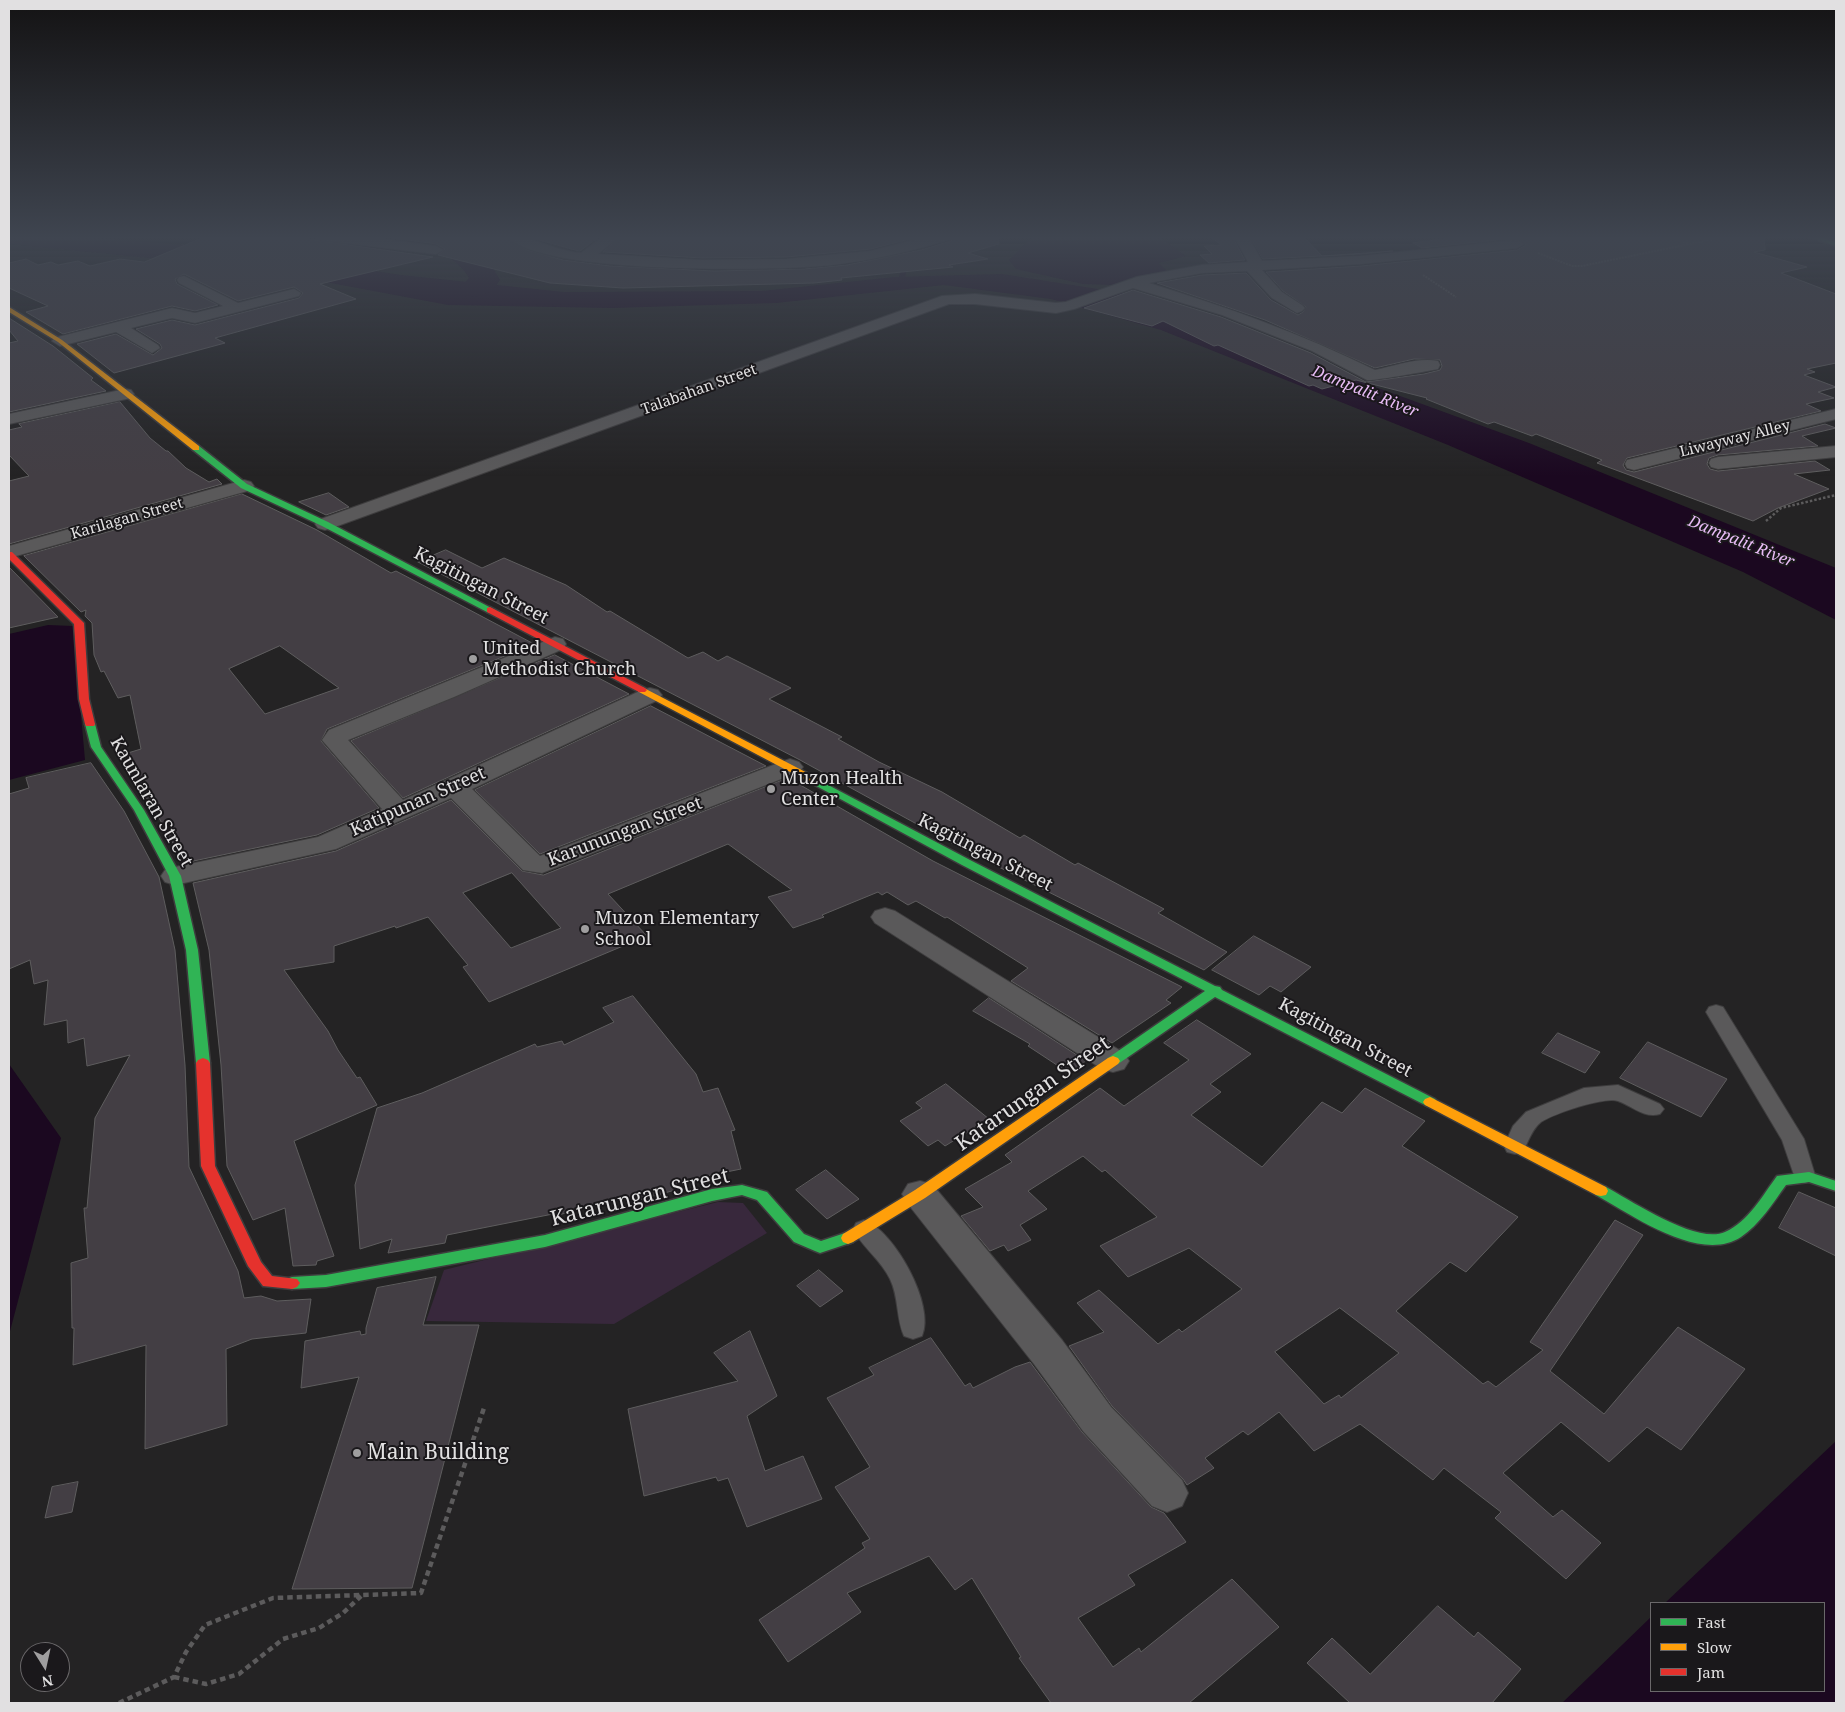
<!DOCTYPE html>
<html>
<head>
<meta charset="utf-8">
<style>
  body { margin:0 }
  #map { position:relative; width:1845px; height:1712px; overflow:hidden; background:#242324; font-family:"Noto Serif",serif }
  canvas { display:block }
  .frame { position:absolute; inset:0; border:10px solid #e1e0e1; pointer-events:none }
  .legend { position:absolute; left:1650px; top:1602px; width:175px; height:90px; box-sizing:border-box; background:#1a181b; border:1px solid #6a686a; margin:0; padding:6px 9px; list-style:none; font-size:15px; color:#e1e0e1 }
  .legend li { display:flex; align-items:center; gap:10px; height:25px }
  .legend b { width:25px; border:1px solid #6a686a }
  .north { position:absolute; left:20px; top:1642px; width:50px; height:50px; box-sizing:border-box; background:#1a181b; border:1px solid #6a686a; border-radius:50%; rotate:170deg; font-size:14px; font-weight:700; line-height:20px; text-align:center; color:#e1e0e1 }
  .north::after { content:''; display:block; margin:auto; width:18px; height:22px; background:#9f9e9f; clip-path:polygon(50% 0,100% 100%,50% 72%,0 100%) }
</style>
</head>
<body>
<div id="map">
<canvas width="1845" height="1712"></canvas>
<div class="frame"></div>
<ul class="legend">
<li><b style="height:6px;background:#30b455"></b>Fast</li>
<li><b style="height:6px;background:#ff9f0a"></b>Slow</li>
<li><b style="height:6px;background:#e5322d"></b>Jam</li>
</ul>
<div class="north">N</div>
</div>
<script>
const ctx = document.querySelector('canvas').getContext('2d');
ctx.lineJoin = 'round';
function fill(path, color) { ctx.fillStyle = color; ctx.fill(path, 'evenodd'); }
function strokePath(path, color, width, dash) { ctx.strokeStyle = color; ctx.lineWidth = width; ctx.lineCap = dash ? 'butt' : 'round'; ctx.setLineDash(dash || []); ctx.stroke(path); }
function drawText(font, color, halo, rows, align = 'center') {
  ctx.font = font + ' "Noto Serif",serif'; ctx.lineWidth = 4; ctx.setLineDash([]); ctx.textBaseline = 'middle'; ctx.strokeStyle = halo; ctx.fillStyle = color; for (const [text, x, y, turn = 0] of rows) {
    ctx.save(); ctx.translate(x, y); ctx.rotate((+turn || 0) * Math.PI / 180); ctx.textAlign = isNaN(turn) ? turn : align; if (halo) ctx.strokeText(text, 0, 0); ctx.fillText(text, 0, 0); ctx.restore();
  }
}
const green = new Path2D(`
  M718,1202L743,1203L767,1233L614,1324L426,1321L444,1270Z`);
const water = new Path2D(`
  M9,236H74L230,249L401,275L564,292L762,291L895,277L1002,274L1123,293L1193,315L1359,381L1529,443L1836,568V620L1743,572L1448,445L1161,330L1051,299L944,285L776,303L612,308L448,305L251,268L9,244Z
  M1033,236H1157L1186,256L1159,263L1168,272L1113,285L1083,284L1016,269L1009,260Z
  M48,625L73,626L85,760L9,780V634Z
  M9,1064L61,1138L9,1335Z
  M1836,1441V1703H1562L1651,1617V1691H1824V1603H1665Z`);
const stream = new Path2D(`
  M908,247L911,249L904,282L901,284L898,282L905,249Z`);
const river = new Path2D(`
  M425,236H458L486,256L500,280C491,294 481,299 465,295L460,288L469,278C459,259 437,254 425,236Z`);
const building = new Path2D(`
  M207,236H286L433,257L320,284L356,299L215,338L225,343L114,373L77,344L116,334L153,355L162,348L160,344L136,329L172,320L195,325L299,298L303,293L294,287L238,301L184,274L175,279L177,284L218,305L195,311L172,306L63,334L26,312L48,306L9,288V263L26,259L38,265L51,262L58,265L78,261L90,266L120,259L144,262Z
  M378,236H505L527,250L563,260L610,266L714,271L804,269L847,265L921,250L951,241L954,236H998L999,244L968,253L988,259L949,265L953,267L841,278L842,280L814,283L623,288L550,283L438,255L445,249L436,244Z
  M525,236H600L580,251Z
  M622,236H921L871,249L787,257L702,258L603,252Z
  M1210,236H1232L1245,260L1209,263L1200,255L1212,254L1204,246L1221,245Z
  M1250,236H1303L1322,256L1393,251L1361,254L1263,259Z
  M1471,236H1764L1765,250L1754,252L1807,267L1781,273L1836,294V363L1807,369L1815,372L1804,375L1836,387L1818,392L1834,398L1806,404L1821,411L1627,458L1623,465L1626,470L1634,472L1825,424L1836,428L1802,436L1818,446L1718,455L1709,458L1707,464L1710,469L1718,471L1815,461L1830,470L1794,474L1829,489L1778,508L1753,521L1597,463L1602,460L1536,434L1532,436L1494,422L1488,424L1426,399L1427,398L1356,380L1322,389L1313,385L1309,386L1218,345L1214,346L1163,321L1152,326L1084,308L1133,290L1221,317L1311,353L1366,382L1424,374L1440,370L1442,366L1440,360L1414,359L1375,368L1265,320L1157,283L1202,275L1246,273L1271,300L1298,315L1303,312L1306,307L1283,291L1266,272L1361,266L1517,250L1526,245L1517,238L1422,248L1413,243Z
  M9,318L53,346L93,378L91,380L106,391L9,412V343L18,341L9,330Z
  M120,402L150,438L166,451H168L186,468L209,482L217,479L222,484L9,544V481L29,476L9,455V430L22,427L19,424Z
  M329,493L349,507L326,515L299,502Z
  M242,494L317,530L391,573L396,571L534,644L327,729L321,741L379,808L317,835L184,863L154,809L118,756L141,749L130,695L118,698L104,671L101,672L94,655L92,623L85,616L86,610L81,612L24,556ZM280,646L339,688L265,714L229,669Z
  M446,550L482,568L504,558L566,585L607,612L610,611L688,658L703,652L718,661L727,656L791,688L769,699L842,737L838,739L879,762L942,792L1020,838L1024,835L1075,865L1078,863L1164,909L1158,913L1227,952L1204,970L955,845L800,760L418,562Z
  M9,567L58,617L9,628Z
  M555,655L629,694L403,798L351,741Z
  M651,706L766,766L540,854L475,790Z
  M91,763L124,811L159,877L175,950L185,1065L189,1167L238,1271L244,1298L261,1296L277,1301L311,1299L306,1333L252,1339L226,1349L227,1425L145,1449L146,1345L73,1365L74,1328H72L71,1263L88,1258L84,1208H87L95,1118L130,1055L87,1066L84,1038L68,1043L67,1020L44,1025L48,980L34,984L30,960L9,969V794L29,788L26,778Z
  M788,778L933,861L1182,987L1166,1000L1171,1003L1112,1043L1011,981L1028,968L947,917L945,918L916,901L908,905L887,892L882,895L878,892L822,915L824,917L793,928L768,897L792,890L728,844L608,894L647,936L489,1002L463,967L468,965L428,917L396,928L395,926L334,946V962L284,970L328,1031L338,1050L357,1078L360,1077L377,1105L294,1141L334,1256L317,1261L316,1265L293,1266L285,1208L253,1220L227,1166L221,1065L209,950L193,883L336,851L451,800L522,871L543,875ZM512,873L561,928L511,948L463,893Z
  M1254,936L1311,967L1281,992L1270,986L1259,995L1212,970Z
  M633,996L696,1074L703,1092L718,1088L735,1130L731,1131L741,1169L677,1182L679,1189L635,1201L634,1196L558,1215V1213L447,1235L445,1243L388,1253L392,1239L360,1249L355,1185L377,1108L422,1093L535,1044L537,1047L562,1041L564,1045L614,1022L603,1008Z
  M989,998L1086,1061L1069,1073L1028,1046L1030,1044L973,1011Z
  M1197,1020L1251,1054L1210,1084L1221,1092L1191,1115L1262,1167L1322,1102L1342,1113L1365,1088L1425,1121L1402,1146L1518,1217L1466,1272L1450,1262L1396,1311L1483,1384L1488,1381L1496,1387L1543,1350L1530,1342L1615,1220L1643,1235L1550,1371L1604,1414L1678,1327L1745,1369L1681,1450L1647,1427L1609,1462L1561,1422L1503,1473L1553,1517L1562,1510L1601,1543L1566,1579L1495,1518L1501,1512L1444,1468L1433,1480L1360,1424L1314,1451L1279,1412L1248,1435L1243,1431L1205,1458L1214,1468L1187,1485L1183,1479L1112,1406L1069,1346L1104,1332L1077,1303L1099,1290L1158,1344L1179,1329L1182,1332L1242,1289L1189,1248L1128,1277L1100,1246L1157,1217L1105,1170L1102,1172L1083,1156L1028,1191L1047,1209L1020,1225L1031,1240L1008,1251L1004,1245L990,1251L961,1216L983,1207L965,1189L1012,1162L1005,1155L1100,1088L1124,1106L1189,1060L1164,1043ZM1340,1308L1399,1353L1341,1398L1339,1395L1324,1404L1275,1352Z
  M1558,1033L1600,1052L1585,1073L1542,1053Z
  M1648,1042L1727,1079L1701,1117L1620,1078Z
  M946,1084L989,1119L945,1146L938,1140L928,1146L900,1121L922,1108L916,1103Z
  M826,1170L859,1199L827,1219L796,1190Z
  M1799,1192L1836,1208V1256L1779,1228Z
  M819,1270L843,1291L820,1307L797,1286Z
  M436,1277L423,1325H479L412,1588L292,1589L359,1377L301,1388L305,1341L360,1331L361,1335L366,1334V1328L377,1288Z
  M750,1331L777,1396L747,1416L765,1471L803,1456L822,1499L747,1527L728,1478L718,1481L716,1477L644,1496L628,1409L738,1381L714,1353Z
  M931,1338L965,1386L970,1383L973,1388L1015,1367L1030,1362L1082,1432L1151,1507L1164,1513L1186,1542L1128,1575L1135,1585L1078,1618L1113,1667L1139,1648L1141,1652L1232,1579L1279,1627L1189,1703H1051L1019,1658L1021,1657L972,1578L955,1590L929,1556L847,1593L861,1612L788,1662L759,1620L865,1548L862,1543L870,1539L835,1487L870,1467L827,1398L874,1375L869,1368Z
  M78,1482L72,1512L45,1518L52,1487Z
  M1438,1606L1474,1637L1478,1632L1521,1669L1492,1703H1350L1307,1663L1332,1638L1370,1674Z`);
const pathFar2 = new Path2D(`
  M1666,236L1689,244
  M1538,253L1572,266H1582L1729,236
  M1423,275L1456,297`);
const pathFar1 = new Path2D(`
  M1766,521L1781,508L1836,495`);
const path = new Path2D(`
  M174,1677L206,1684L239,1674L283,1639L319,1628L343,1613L361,1596
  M119,1703L174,1677L186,1652L205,1625L273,1598L421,1593L485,1405`);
const lane = new Path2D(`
  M1716,1005L1723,1007L1804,1139L1815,1175L1812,1181L1804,1183L1796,1181L1782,1140L1706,1012L1709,1007Z
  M1618,1085L1660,1104L1664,1109L1660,1114C1645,1119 1632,1106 1618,1101C1605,1096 1553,1114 1541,1122C1532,1129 1528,1142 1523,1152L1515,1154L1507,1152L1504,1146L1513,1126L1526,1112L1584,1088Z
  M864,1220C894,1230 936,1306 922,1336L913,1339L904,1336C896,1319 899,1297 890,1279C881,1260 862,1247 853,1229L856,1223Z`);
const street = new Path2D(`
  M313,236H356L436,246L443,250L436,254L320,240Z
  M507,236C533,236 554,251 581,253L604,236H620L598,254L702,260L787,259L871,251L930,236H952L950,239C911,252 872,260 832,265C778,271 539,275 507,236Z
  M1234,236H1248L1262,261L1361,256L1517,240L1524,244L1517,248L1361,264L1262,270L1282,292L1302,305L1305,308L1302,311L1297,313L1272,298L1247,271L1202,273L1149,283C1227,307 1302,334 1375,370C1394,366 1419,357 1438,361L1440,365L1438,369C1428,371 1374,381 1367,380L1312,351L1222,315L1133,288L1074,309L1056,313L975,304H949L332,528L325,530L318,528L315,524L318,520L942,296L975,294L1056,303L1066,302L1137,277L1202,265L1248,262Z
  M184,276L238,303L294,289L301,293L299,296L195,323L172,318L131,328L158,345L160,348L152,353L116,332L60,346L52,341L54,338L172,308L195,313L223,306L179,283L177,280L179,277Z
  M125,389L131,390L134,394L131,398L9,424V414Z
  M1836,409V419L1634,470L1627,468L1625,464L1627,460Z
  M1836,446V457L1718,469L1711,467L1709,463L1711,459L1718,457Z
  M244,480L251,482L254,486L251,490L9,558V546Z
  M555,637L563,639L566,644L563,649L454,697L348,740L403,800L642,690L650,688L658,690L662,695L658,700L472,789L540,856L781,762L790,759L799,762L803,767L799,772L542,873L523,870L451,798L336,849L175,885L165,882L161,876L165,870L175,867L318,837L382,809L322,740L329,730Z
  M885,908L895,911L1124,1053L1129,1061L1124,1069L1113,1072L1102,1069L875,923L871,917L875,911Z
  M920,1181L932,1184L1062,1340L1111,1407L1182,1480L1188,1493L1182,1506L1167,1512L1152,1506L1083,1431L1034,1364L908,1204L902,1194L908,1184Z`);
const fast = new Path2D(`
  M1807,236H1817L1836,242V246Z
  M193,446H199L247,484L328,522L495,610L490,613L487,612L322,526L241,488L193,450Z
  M90,721L95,724L101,747L144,810L181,876L198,950L210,1063L208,1066H198L196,1063L186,950L169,876L134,810L91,747L85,724Z
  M813,777L970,860L1215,986L1220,987L1222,990L1435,1099L1437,1102L1435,1105L1430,1107L1425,1105L1215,997L1118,1064H1108L1106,1061L1108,1058L1205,991L962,865L809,782L808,780L809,778Z
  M1809,1172L1836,1181V1191L1809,1182L1786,1185C1773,1203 1760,1224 1741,1237C1700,1264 1632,1215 1596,1195L1594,1191L1596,1187L1601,1186L1606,1187C1632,1201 1697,1245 1725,1232C1748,1222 1763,1195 1777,1176Z
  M742,1185L767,1192L804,1234L821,1241L848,1232L853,1234L855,1238L853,1242L820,1253L815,1251L794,1242L757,1200L742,1195L712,1201L545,1247L326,1287L292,1289L287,1287L284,1283L287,1279L292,1277L326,1275L545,1235L712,1189Z`);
const slow = new Path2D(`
  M9,307L62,340L199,446V450H193L58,342L9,312Z
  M642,687L817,778L818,780L813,783L809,782L639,692L637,690L639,688Z
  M1113,1056L1118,1058L1120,1061L1118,1064L925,1198L853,1242L848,1244L843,1242L841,1238L843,1234L915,1190L1108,1058Z
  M1430,1097L1606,1187L1608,1191L1606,1195L1601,1196L1596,1195L1425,1105L1423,1102L1425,1099Z`);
const jam = new Path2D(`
  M9,552H12L84,623L89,699L95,724L94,726H86L85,724L79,699L74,624L9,559Z
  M490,607L645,688L647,690L645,692H639L487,612V608Z
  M203,1058L208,1060L210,1063L215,1166L261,1262L272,1276L297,1279L300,1283L297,1287L292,1289L263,1286L248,1266L201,1166L196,1063L198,1060Z`);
const markers = [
  [473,659,5,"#9f9e9f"],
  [771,789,5,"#9f9e9f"],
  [585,929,5,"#9f9e9f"],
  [357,1453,5,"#9f9e9f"]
];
const farStreetnames = [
  ["Talabahan Street",699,390,-20],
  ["Liwayway Alley",1735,439,-14],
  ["Karilagan Street",127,519,-16]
];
const farWaternames = [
  ["Dampalit River",1365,392,22],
  ["Dampalit River",1741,542,22]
];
const streetNames = [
  ["Kagitingan Street",481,586,27],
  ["Kaunlaran Street",151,802,60],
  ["Katipunan Street",418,802,-24],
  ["Karunungan Street",625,832,-21],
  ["Kagitingan Street",985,853,27],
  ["Kagitingan Street",1345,1038,28]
];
const poiNames = [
  ["United",483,649],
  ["Methodist Church",483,670],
  ["Muzon Health",781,779],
  ["Center",781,800],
  ["Muzon Elementary",595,919],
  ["School",595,940]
];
const nearStreetnames = [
  ["Katarungan Street",1033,1094,-35],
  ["Katarungan Street",640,1198,-14]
];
const nearPoinames = [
  ["Main Building",367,1453]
];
fill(green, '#38283c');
fill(water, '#1b0820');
fill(stream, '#1b0820');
fill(river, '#1b0820');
fill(building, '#433e44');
strokePath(building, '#5e5d5e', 1);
strokePath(lane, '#3e3d3e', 2);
strokePath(street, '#3e3d3e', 2);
strokePath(fast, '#3e3d3e', 3);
strokePath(slow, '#3e3d3e', 3);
strokePath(jam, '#3e3d3e', 3);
strokePath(pathFar2, '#5c5b5c', 2, [2, 1]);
strokePath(pathFar1, '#5c5b5c', 2.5, [2.5, 2]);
strokePath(path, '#5c5b5c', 4.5, [5.5, 4]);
fill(lane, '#5a595a');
fill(street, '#5a595a');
fill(fast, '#30b455');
fill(slow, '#ff9f0a');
fill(jam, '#e5322d');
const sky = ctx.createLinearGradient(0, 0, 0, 476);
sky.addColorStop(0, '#141314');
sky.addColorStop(0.5, '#3f4550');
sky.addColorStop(1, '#3f455000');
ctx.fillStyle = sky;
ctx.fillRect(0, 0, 1845, 476);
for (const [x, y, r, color] of markers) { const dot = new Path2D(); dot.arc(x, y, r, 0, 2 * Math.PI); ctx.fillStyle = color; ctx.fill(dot); strokePath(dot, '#1a181b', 2); }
drawText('15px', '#e1e0e1', '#1a181b', farStreetnames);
drawText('italic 16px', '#e8bcf6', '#1a181b', farWaternames);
drawText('18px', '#e1e0e1', '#1a181b', streetNames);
drawText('18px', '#e1e0e1', '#1a181b', poiNames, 'left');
drawText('21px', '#e1e0e1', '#1a181b', nearStreetnames);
drawText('21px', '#e1e0e1', '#1a181b', nearPoinames, 'left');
</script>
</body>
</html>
